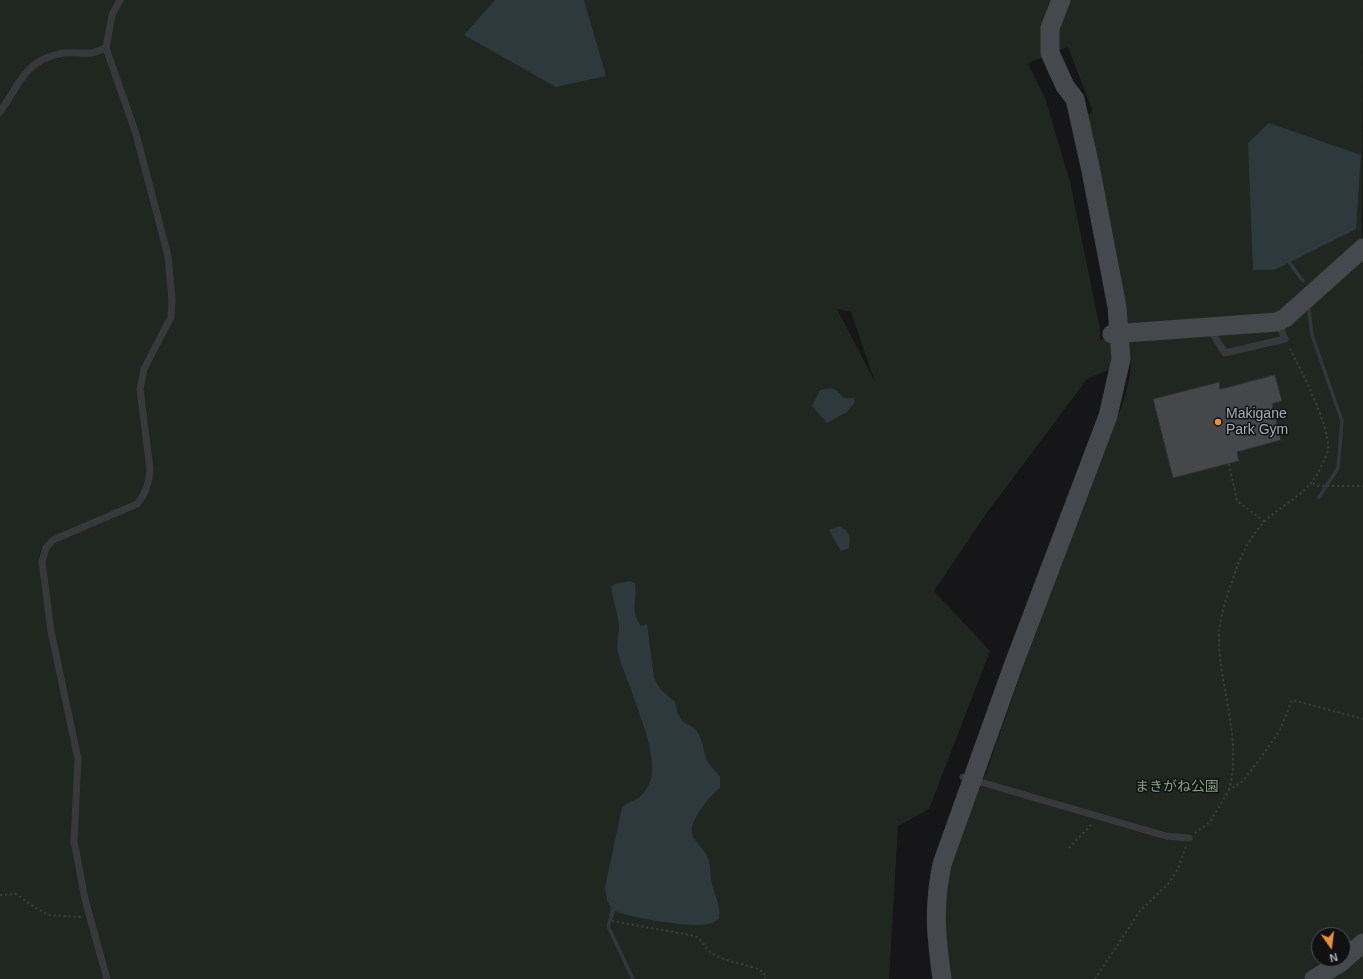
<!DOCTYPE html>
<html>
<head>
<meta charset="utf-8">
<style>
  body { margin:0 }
  #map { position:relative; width:1363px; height:979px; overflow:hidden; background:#161618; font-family:Arial,sans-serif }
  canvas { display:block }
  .north { position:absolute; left:1311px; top:927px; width:40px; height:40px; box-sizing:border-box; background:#111113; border:1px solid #4d5155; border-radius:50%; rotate:166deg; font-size:11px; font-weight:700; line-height:16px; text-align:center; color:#a8b0b7 }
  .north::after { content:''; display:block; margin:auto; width:14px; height:18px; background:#ec8f39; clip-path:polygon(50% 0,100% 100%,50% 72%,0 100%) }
</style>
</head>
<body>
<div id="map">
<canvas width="1363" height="979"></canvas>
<div class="north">N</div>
</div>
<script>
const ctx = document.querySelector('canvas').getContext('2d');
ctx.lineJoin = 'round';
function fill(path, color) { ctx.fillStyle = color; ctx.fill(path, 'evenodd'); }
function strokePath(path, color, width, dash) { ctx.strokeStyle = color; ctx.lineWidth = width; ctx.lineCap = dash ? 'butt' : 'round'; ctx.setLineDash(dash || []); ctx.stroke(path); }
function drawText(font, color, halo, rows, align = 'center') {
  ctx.font = font + ' Arial,"Noto Sans JP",sans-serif'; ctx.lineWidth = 3; ctx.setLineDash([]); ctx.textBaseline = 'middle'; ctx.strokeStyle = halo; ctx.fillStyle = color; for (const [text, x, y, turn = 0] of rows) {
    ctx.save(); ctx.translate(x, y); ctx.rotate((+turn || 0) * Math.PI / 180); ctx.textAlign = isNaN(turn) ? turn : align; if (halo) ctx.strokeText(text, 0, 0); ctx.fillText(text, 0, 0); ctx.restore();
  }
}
const green = new Path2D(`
  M0,0H1363L1362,243L1363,241V979H946L941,883L978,789L986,773C1020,675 1055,577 1091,480C1104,446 1132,395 1131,360L1087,379L986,514L934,591L990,651L929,809L898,826L889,979H0ZM1068,47L1092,109V113L1081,116L1124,318L1100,341V329L1070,182L1045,98L1028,63ZM837,309L851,312L875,382ZM1319,935H1343V959H1319Z`);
const water = new Path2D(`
  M495,0H584L606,76L556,87L464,35Z
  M1269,123L1361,155L1356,229L1274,270H1253L1248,143Z
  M831,388L836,390L844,398H854L855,402L847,412L827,423L812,406L820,390Z
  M839,526C850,531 851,537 849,548L841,551L829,530Z
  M630,581L635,583C638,601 629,609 641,626L647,624L654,678L660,689L675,702L678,714L682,721L695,729L700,736L707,761L720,777V788C711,794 689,821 692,833C694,842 703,848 707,856C711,864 710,872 711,880C714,896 721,903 719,919C715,921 711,924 708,924C689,928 632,918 615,911L613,917L609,916L611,908L607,900L605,887L622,808C626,802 629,803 635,800C643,796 648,788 651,779C660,753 626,682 618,653C616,644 619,635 619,626C618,613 613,600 611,587L615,584Z`);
const stream = new Path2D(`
  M1289,262L1303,281
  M1309,310L1312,335L1342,421L1338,468L1319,497
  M613,912L608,926L633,979`);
const building = new Path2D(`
  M1275,375L1282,401L1272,404L1281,440L1237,452L1239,461L1173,478L1153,399L1219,382L1220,389Z`);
const path = new Path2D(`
  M1229,464L1237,501L1265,522
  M1313,483L1318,486H1363
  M1229,790C1243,738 1218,686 1219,634C1220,613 1230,587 1237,567C1243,551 1252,534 1265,521C1287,500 1312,493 1323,462C1325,458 1328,453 1328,448C1329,424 1301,370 1289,347
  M1195,833L1210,822L1229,790L1243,781L1262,756L1280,730L1292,700L1363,719
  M1069,848L1092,824
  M0,895L16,894L34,907L48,915L81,917
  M612,921L695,936C703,940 705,949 713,954C725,962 749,964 764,972L765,979
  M1095,979L1140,911L1168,884L1178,869L1186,846`);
const lane = new Path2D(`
  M0,112C20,84 24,60 63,53C73,52 82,54 92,53C96,52 102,49 106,48
  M1209,328L1225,353L1285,339L1278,322
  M963,777L1166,836L1189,838
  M107,979L85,899L74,841L78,759L51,631L42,562L46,548L53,540L137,504C146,493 149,484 150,469L140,389L144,369L171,317L172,300L168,256L136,134L106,48L112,15L120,0`);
const secondary = new Path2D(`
  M1112,334L1277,322L1285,318L1363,248
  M942,979C936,936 933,908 942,864L1013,666L1108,416L1121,359L1117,307L1091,171L1075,99L1065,86L1050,53V28L1061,0
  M1314,979L1340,963L1363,943`);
const markers = [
  [1218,422,4,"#ec8f39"]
];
const poiNames = [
  ["Makigane",1226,414],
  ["Park Gym",1226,430]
];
const parkNames = [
  ["まきがね公園",1177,787]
];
fill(green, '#202720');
fill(water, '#2e393d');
strokePath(stream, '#2e393d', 3.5);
fill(building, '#45474b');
strokePath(building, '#303034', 1);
strokePath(path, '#3d4043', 2, [2, 3]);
strokePath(lane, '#37393c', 7);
strokePath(secondary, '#45484c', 19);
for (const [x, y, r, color] of markers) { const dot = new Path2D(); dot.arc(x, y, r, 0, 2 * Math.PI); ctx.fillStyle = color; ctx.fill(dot); strokePath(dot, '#111113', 1.5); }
drawText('14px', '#a8b0b7', '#111113', poiNames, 'left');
drawText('14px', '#84a280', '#111113', parkNames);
</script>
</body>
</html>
